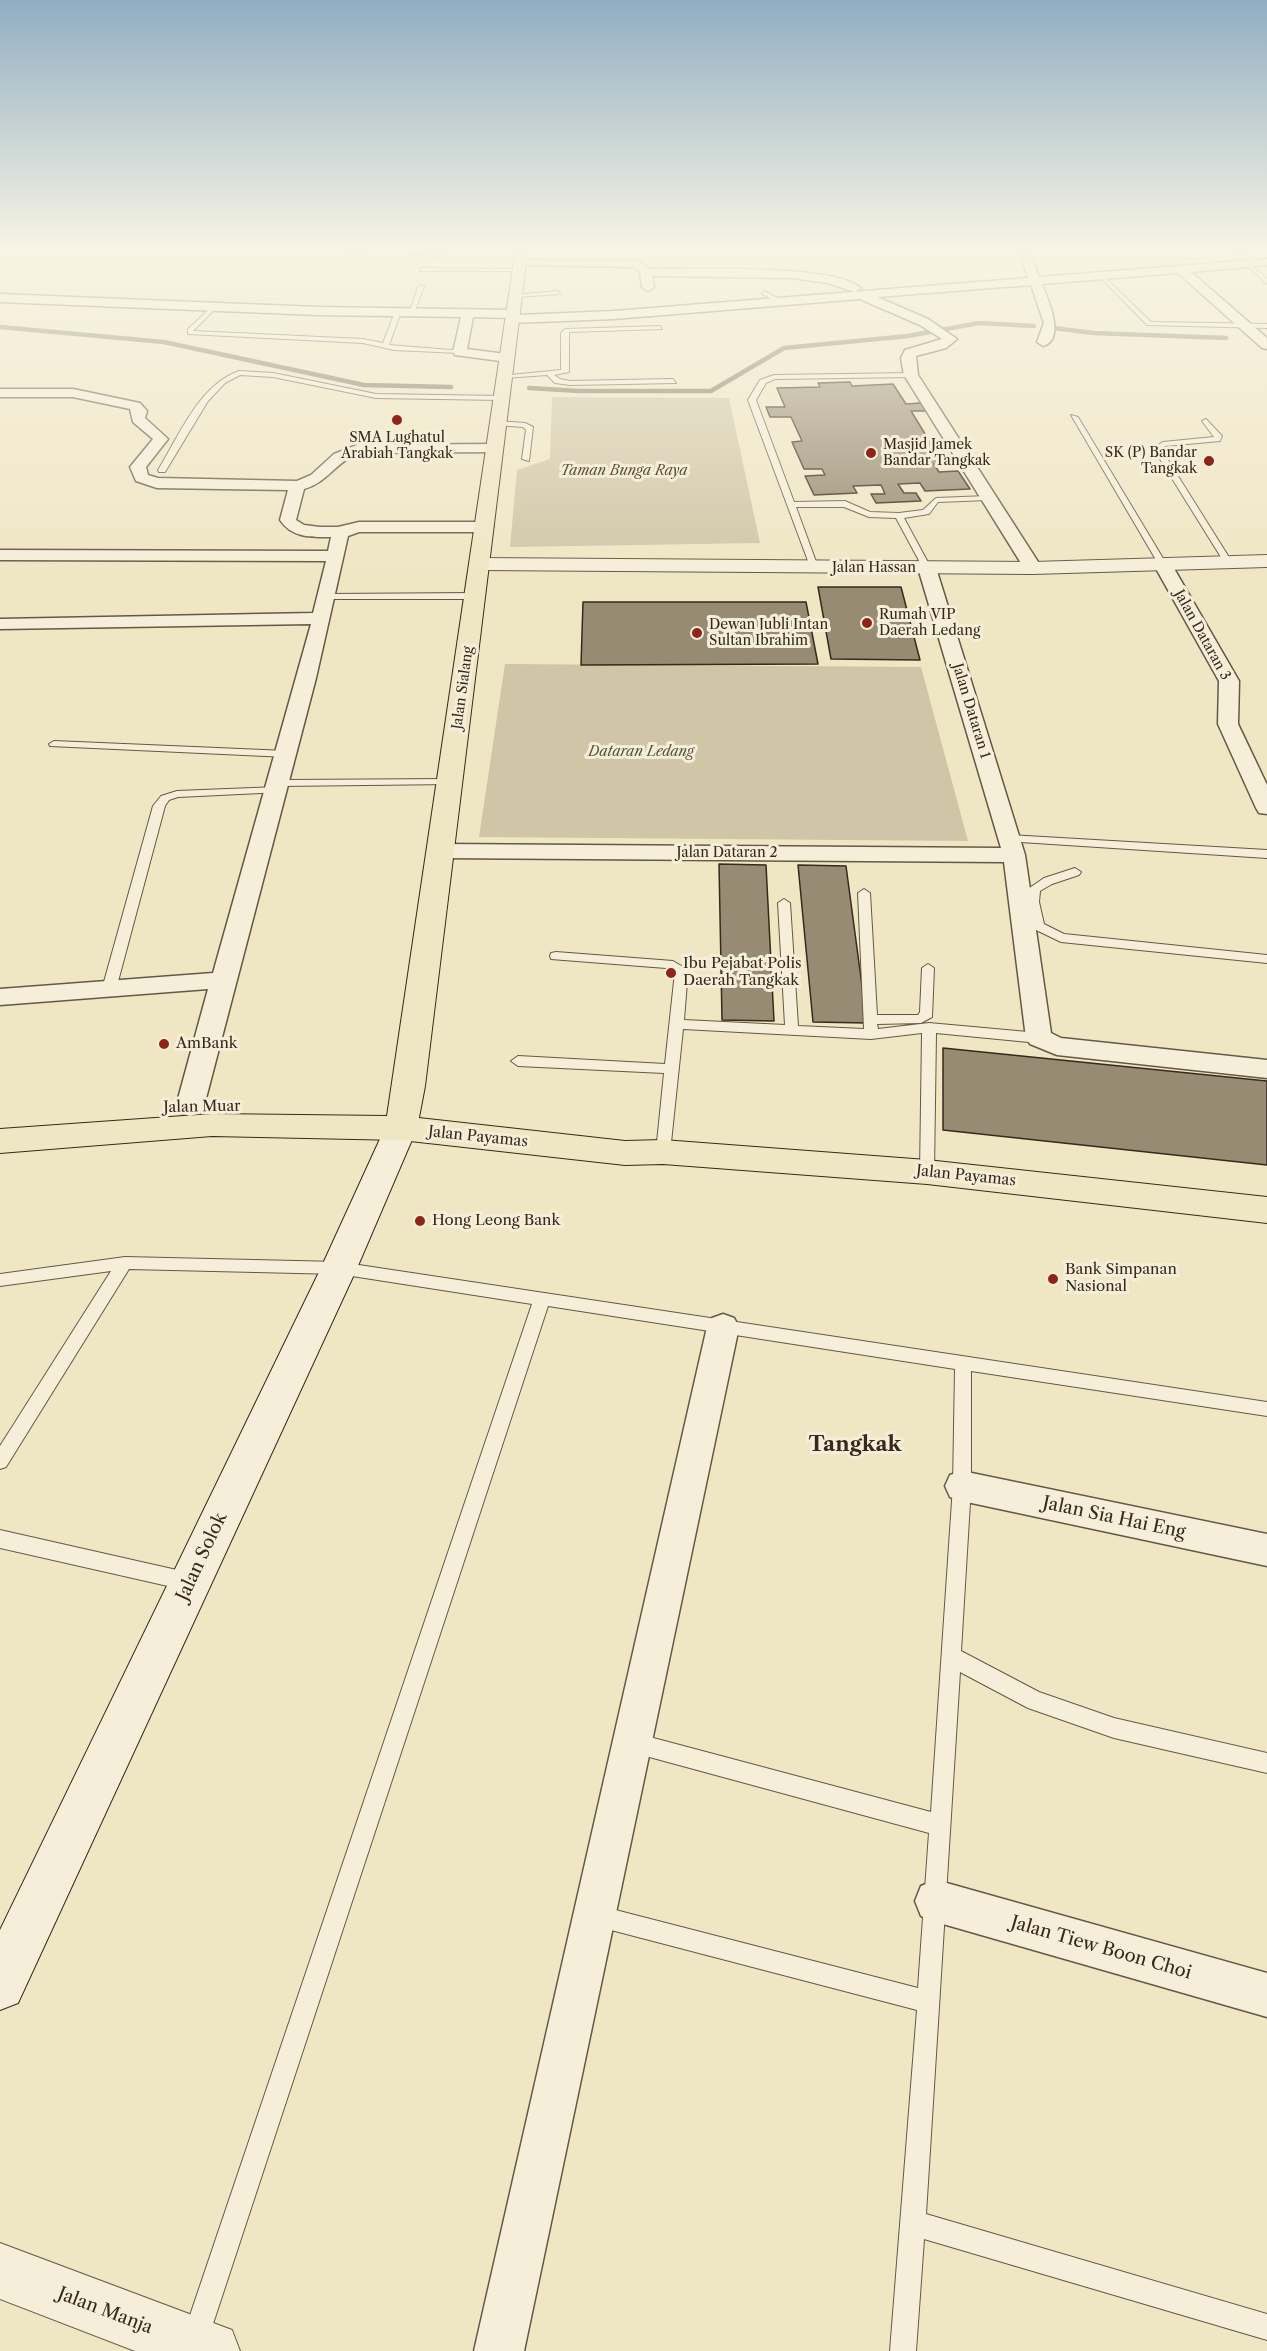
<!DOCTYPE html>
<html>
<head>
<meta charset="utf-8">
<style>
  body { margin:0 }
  canvas { display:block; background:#efe6c4 }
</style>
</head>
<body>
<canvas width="1267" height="2351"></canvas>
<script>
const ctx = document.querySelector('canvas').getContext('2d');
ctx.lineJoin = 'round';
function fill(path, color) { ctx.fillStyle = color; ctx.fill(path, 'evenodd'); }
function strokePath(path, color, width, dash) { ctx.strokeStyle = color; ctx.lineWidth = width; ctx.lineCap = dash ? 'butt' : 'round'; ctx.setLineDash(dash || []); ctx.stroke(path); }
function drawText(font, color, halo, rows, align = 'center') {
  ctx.font = font + ' "Libre Caslon Text",serif'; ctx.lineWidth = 6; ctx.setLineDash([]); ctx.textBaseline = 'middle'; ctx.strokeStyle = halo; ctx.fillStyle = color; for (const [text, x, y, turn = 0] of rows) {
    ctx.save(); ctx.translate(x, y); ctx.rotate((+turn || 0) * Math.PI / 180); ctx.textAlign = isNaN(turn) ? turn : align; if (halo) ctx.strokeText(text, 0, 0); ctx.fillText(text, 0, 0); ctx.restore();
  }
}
const green = new Path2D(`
  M552,397L729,398L760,543L510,547L517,470L550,459Z
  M505,664L921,667L968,841L479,837Z`);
const stream = new Path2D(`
  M0,327L164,342L364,385L451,387
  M1053,328L1094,333L1226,338
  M529,388L579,391H711L784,348L908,336L979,323L1034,326`);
const building = new Path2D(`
  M850,382L852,386L893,384L906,404L921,403L926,411H911L927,437H935L952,463L934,464L939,472L958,471L970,489L925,491L920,483L898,484L904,493H916L921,501L876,503L871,494H885L881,485L853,486L857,493L814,495L805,476L825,475L822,469H804L792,442L802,441L791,417H770L766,407H785L777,388L820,387L818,383Z
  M818,587H901L920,660L831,659Z
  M583,602H806L818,664L581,665Z
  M719,864L766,865L774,1021L722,1020Z
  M798,865L846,866L867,1023L813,1022Z
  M943,1048L1267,1081V1165L943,1130Z`);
const service = new Path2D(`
  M371,247H380L363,253L337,250Z
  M444,247H450L440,256L407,255L438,252Z
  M1224,247H1231L1263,263L1258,264Z
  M1245,263H1249L1267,279V284Z
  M422,268L519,269L522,271H420Z
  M1097,274H1101L1151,322L1267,324V328L1147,325Z
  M421,285L424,287L414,313L409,314L418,287Z
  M558,291L560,294L516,297L513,295Z
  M764,291L781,300L782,301L777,302L762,294Z
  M215,304L217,307L193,331L363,339L383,343L395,312L398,310L401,312L389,345L463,351L460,353L394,350L363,343L188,334V329Z
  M660,326L662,329L569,332V372L554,375L560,379L570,381L673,379L676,383L570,385L555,383L547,375L505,378L501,376L561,370V333L565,329Z
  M239,371L273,373L376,394L502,396L506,398L502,400L376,398L273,377L240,375L225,383L208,401L165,472H159L158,470C179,436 199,385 239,371Z
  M914,373L911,377L775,379L766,383L756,400L794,502L845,501L870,512L899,513L923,510L936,498L988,496L992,498L988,500L938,502L929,514L904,518L931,568L927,571L923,568L896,518L869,517L844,507H796L818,567L811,569L748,400L760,380L774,375Z
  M1071,415L1078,417L1167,565L1166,567L1159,565Z
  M1206,419L1222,436L1220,441L1165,446L1161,449L1232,562L1228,565L1224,562L1153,448L1163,442L1214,437L1202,421Z
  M496,421L525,423L533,427L529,461L522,459L526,430L523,427L496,425Z
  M327,594L476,593L481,596L476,599H324L322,597Z
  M54,741L287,751L292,754L287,757L50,746L49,744Z
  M450,779L456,782L454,784L280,786L274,783L280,780Z
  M278,787L284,790L282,792L178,797L169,800L165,806L116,989L114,992H104L102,989L153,806L161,796L177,791Z
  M1009,835L1267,850V858L1005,841L1003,839Z
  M1075,868L1081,872L1079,875L1052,884L1040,891L1039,902L1044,924L1064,934L1267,955V963L1061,942L1034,929L1027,902L1028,889L1044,878Z
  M864,889L870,893L877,1015H918L920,1012L922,968L928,964L934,968L932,1017L921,1023L877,1024L878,1029L929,1023L1039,1033L1046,1038L1039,1043L936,1033L934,1172L932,1176H922L920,1172L922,1033L871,1039L683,1029L670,1152L663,1157L656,1152L664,1073L518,1066L511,1061L518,1056L665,1064L675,972L666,968L551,959L550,956L551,953L556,952L673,961L688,970L684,1020L785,1025L778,903L784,899L790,903L798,1026L864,1029L858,893Z
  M125,1257L339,1262L1267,1402V1416L971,1371V1486L961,1651L1039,1692L1114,1718L1267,1753V1773L1114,1738L1028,1708L960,1672L926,2214L1267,2314V2340L924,2239L916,2351H890L917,2010L588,1924L585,1916L588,1908L596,1905L918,1988L929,1833L631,1752L624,1749L621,1742L624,1735L631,1732L931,1812L953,1486L955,1369L548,1306L209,2336L205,2345L196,2349L187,2345L183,2336L532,1304L339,1274L129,1269L6,1467L0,1469V1446L111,1271L0,1286V1274Z
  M0,1530L190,1573L197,1576L200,1582L197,1588L190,1591L0,1548Z`);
const minor = new Path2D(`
  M1018,247H1028L1039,277L1267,259V265L1191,272L1267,338V349L1262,348L1178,273L1042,284C1047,298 1067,339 1043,346L1037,342L1044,323L1031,285L877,297L928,319L957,339L946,348L916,356L918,375L1042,568L1033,573L1024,568L904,375L901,358L905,350L942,339L920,325L860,299L614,319L513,323L509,322L508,318L473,317L467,349L513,355V361L508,362L455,355L453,352L461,317L318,315L0,302V294L318,307L513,310L518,315L614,311L1028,278Z
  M520,260L636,261L651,269C691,269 835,264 861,288L855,292L828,283L792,278L652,276L654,287L648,291L642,287L640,272L634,267L516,265L514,263Z
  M0,389H73L140,403L147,411L145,418L168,439L146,467L148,475L158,478L297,481L311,475L334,454L357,445L495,444L502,448L495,452L358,453C337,461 327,483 304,489L296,520L304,525L320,527H338L359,522H485L493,527L485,532H359L348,536L316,678L204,1106L200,1113L190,1116L180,1113L176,1106L208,989L0,1005V989L213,973L311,624L0,629V619L313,613L326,561L0,560V550L328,551L331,537C311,537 292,538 280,520L288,490L157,488L136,481L130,467L153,439L133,422L130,409L73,397H0Z
  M1163,560L1172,565L1239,681L1238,724L1267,785V814L1259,813L1256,808L1218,724L1219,681L1154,565Z
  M927,563L936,568L1025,855L1051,1033L1061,1038L1267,1060V1078L1057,1055L1030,1044L1026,1038L1004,862L441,858L433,856L430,851L433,846L441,844L1001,848L918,568Z
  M723,1314L734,1318L739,1327L524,2351H474L707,1327L712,1318Z
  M962,1471L1267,1534V1566L962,1501L950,1497L945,1486L950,1475Z
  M936,1880L1267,1973V2017L936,1922L921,1916L915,1901L921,1886Z`);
const tertiary = new Path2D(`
  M1267,555V567L1033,574L480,570L473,568L470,564L473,560L480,558L1033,562Z
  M0,2243L232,2330L240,2351H135L0,2299Z`);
const secondary = new Path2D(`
  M401,1116L412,1120L417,1128L357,1268L18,2003L0,2010V1930L321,1268L385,1128L390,1120Z`);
const primary = new Path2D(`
  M516,247H528L425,1086L417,1128L412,1136L401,1140L212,1136L0,1153V1129L212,1114L387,1116Z`);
const trunk = new Path2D(`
  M401,1116L625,1141L663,1140L927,1160L1267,1197V1223L927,1184L663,1164L625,1165L401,1140L390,1136L385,1128L390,1120Z`);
const markers = [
  [397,420,6,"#8f2418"],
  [871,453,6,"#8f2418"],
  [1209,461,6,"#8f2418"],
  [867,623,6,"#8f2418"],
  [697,633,6,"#8f2418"],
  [671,973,6,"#8f2418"],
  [164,1044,6,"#8f2418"],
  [420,1221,6,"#8f2418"],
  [1053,1279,6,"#8f2418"]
];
const farPoinames = [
  ["SMA Lughatul",397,438,"center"],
  ["Arabiah Tangkak",397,454,"center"],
  ["Masjid Jamek",883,445],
  ["Bandar Tangkak",883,461],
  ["SK (P) Bandar",1197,453,"right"],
  ["Tangkak",1197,469,"right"],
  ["Rumah VIP",879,615],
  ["Daerah Ledang",879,631],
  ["Dewan Jubli Intan",709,625],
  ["Sultan Ibrahim",709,641]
];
const farParknames = [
  ["Taman Bunga Raya",624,471],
  ["Dataran Ledang",641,752]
];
const farStreetnames = [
  ["Jalan Hassan",874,568],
  ["Jalan Dataran 3",1202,635,61],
  ["Jalan Sialang",463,688,-82],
  ["Jalan Dataran 1",971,711,73],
  ["Jalan Dataran 2",727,853]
];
const poiNames = [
  ["Ibu Pejabat Polis",683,964],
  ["Daerah Tangkak",683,981],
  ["AmBank",176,1044],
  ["Hong Leong Bank",432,1221],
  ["Bank Simpanan",1065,1270],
  ["Nasional",1065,1287]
];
const streetNames = [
  ["Jalan Muar",202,1107,-1],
  ["Jalan Payamas",478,1137,6],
  ["Jalan Payamas",966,1176,6]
];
const nearStreetnames = [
  ["Jalan Sia Hai Eng",1114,1518,12],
  ["Jalan Solok",202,1557,-65],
  ["Jalan Tiew Boon Choi",1101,1948,16],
  ["Jalan Manja",105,2311,21]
];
const districtNames = [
  ["Tangkak",855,1445]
];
fill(green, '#d0c6a7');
strokePath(stream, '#80745e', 4.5);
fill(building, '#978b73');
strokePath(building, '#37291b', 1.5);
strokePath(service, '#655845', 2);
strokePath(minor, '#655845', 3);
strokePath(tertiary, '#655845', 2);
strokePath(secondary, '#37291b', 2);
strokePath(primary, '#37291b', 2);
strokePath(trunk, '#37291b', 2);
fill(service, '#f5efd9');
fill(minor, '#f5efd9');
fill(tertiary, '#f5efd9');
fill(secondary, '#f5efd9');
fill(primary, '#efe6c4');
fill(trunk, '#efe6c4');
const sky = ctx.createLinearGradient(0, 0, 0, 576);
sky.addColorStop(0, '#91aec3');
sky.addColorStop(0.43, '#f8f4e4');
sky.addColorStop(1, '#f8f4e400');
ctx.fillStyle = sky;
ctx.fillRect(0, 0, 1267, 576);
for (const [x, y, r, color] of markers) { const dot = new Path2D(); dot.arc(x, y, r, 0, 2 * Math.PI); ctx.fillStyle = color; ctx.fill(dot); strokePath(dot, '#f5efd9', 2); }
drawText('14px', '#37291b', '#f5efd9', farPoinames, 'left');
drawText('italic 14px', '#5d503e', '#f5efd9', farParknames);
drawText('14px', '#37291b', '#f5efd9', farStreetnames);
drawText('15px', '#37291b', '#f5efd9', poiNames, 'left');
drawText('15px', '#37291b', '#f5efd9', streetNames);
drawText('18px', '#37291b', '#f5efd9', nearStreetnames);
drawText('bold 21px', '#37291b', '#f5efd9', districtNames);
</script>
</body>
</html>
